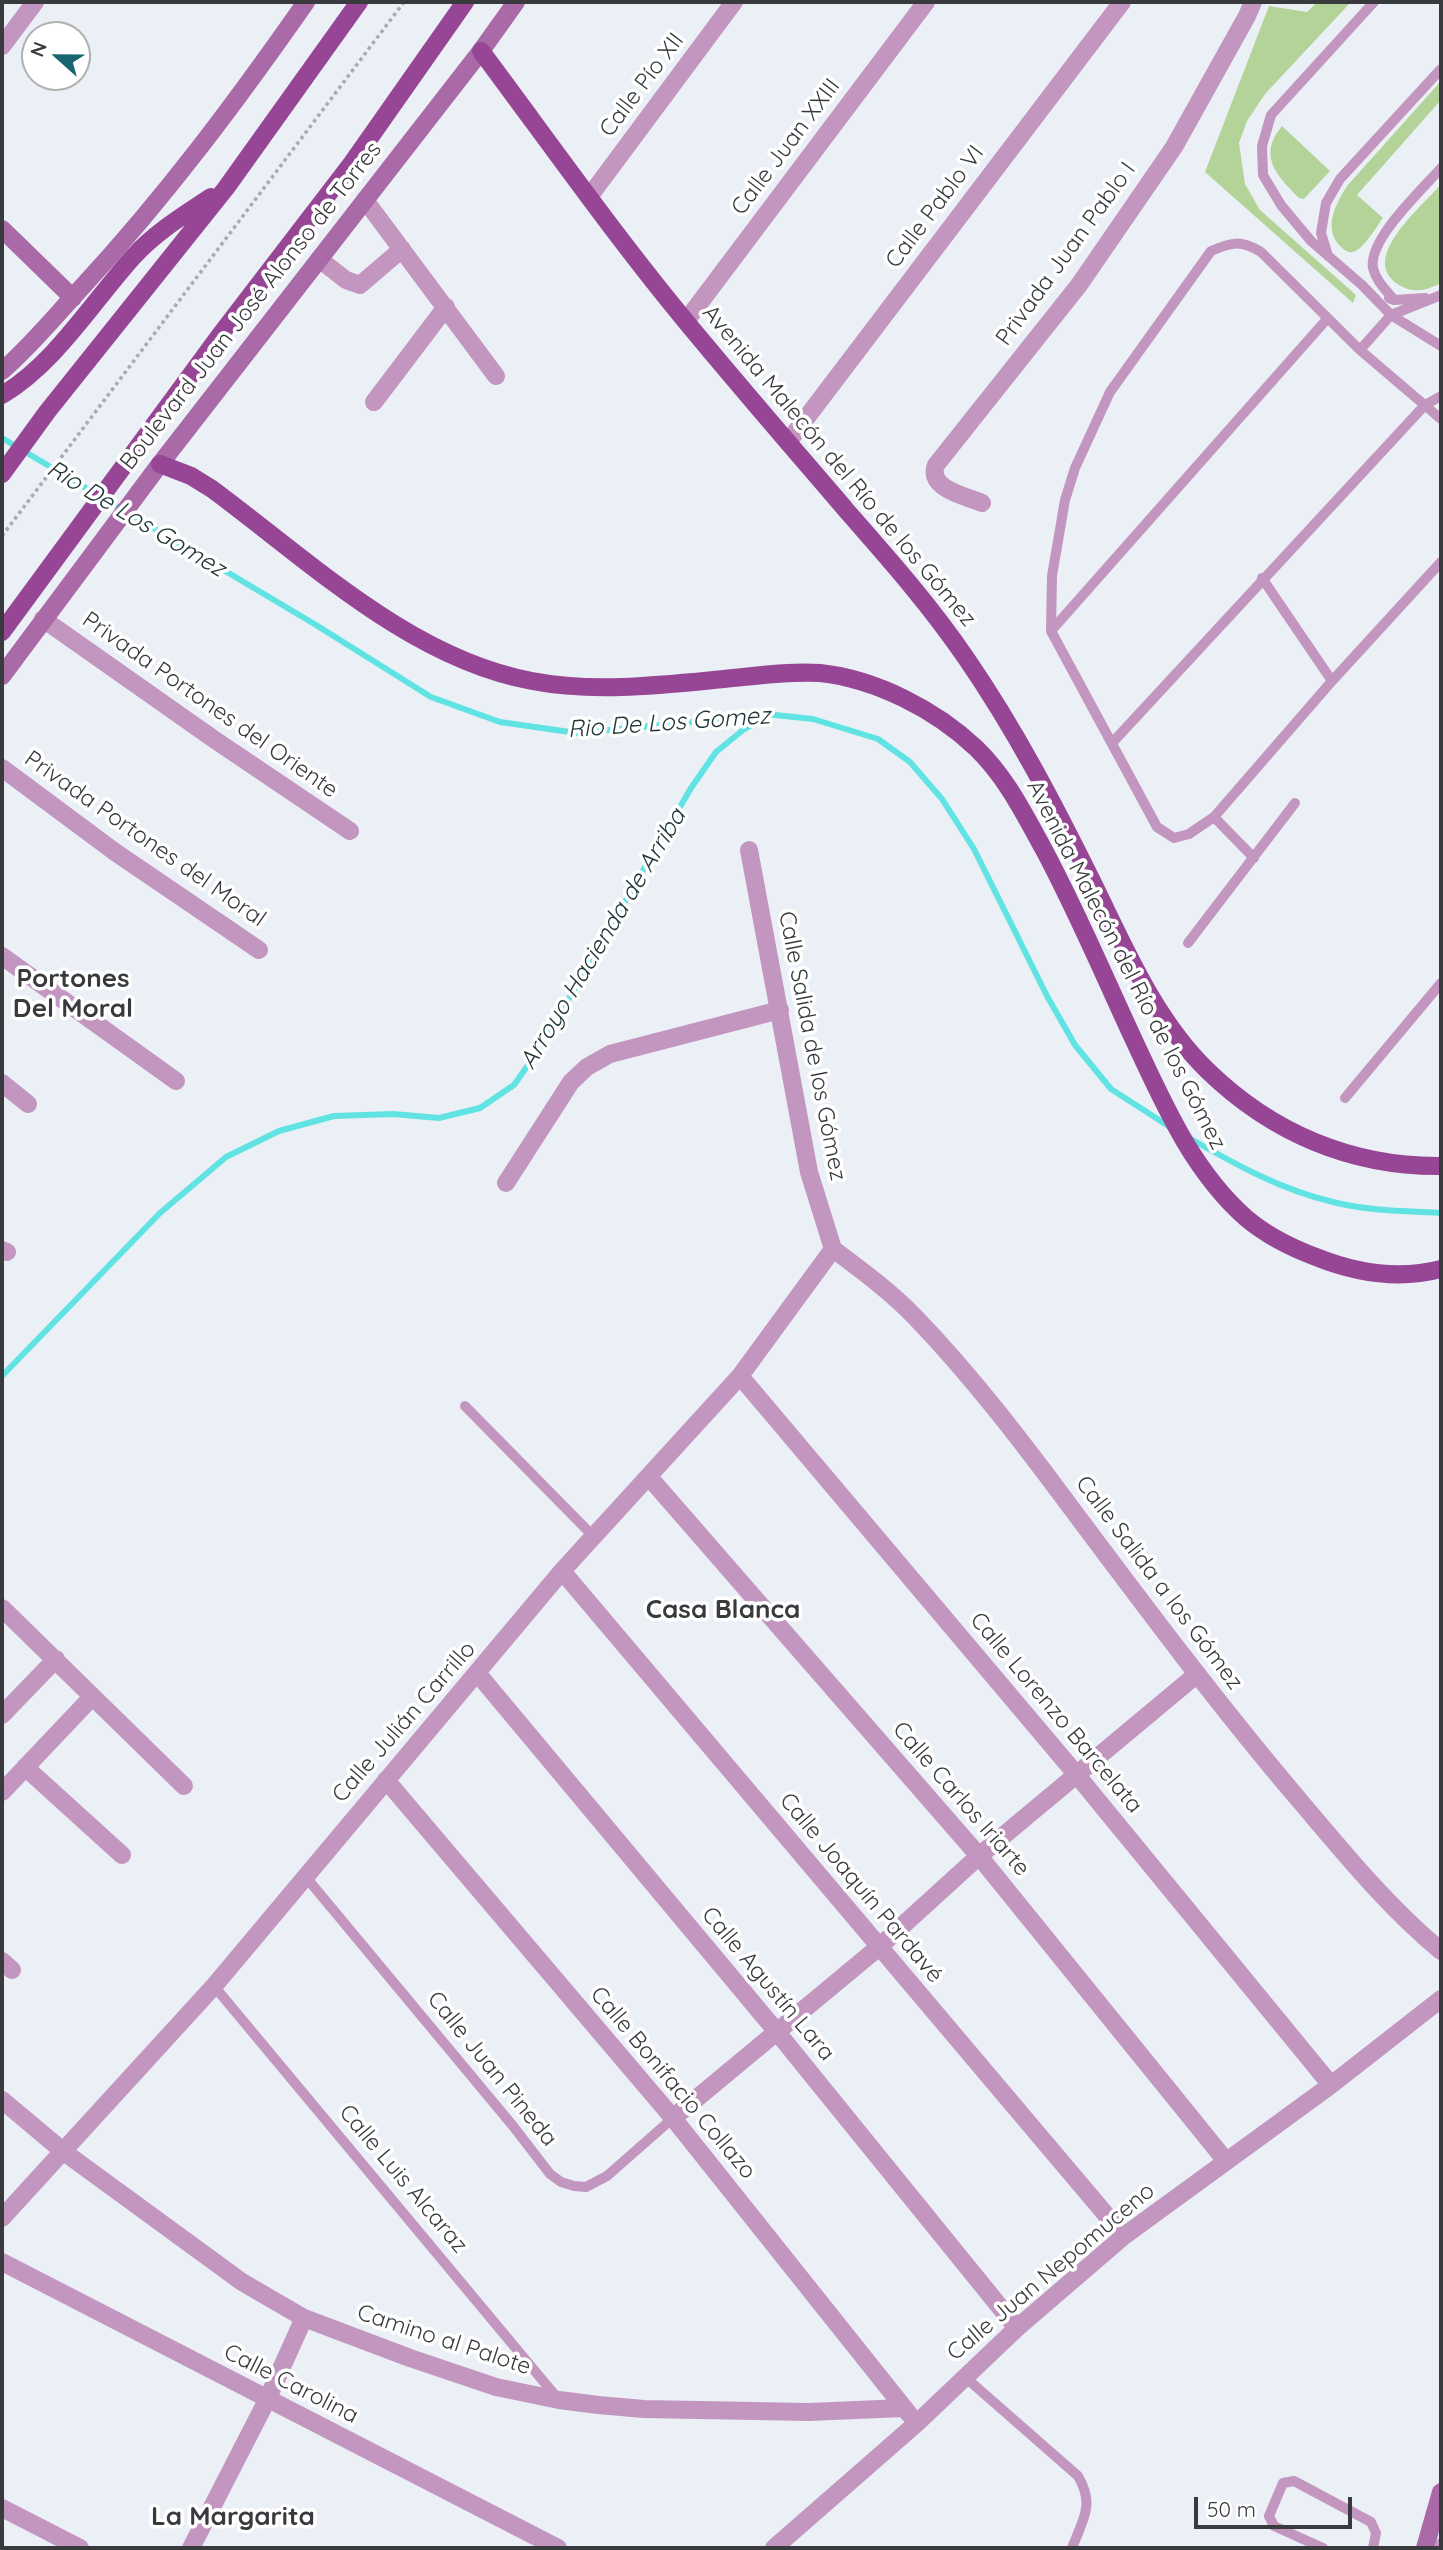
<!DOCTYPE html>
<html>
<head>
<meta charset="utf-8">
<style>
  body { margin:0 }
  #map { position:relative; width:1443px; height:2550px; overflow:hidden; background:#eaf0f6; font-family:Quicksand,sans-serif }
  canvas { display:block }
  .frame { position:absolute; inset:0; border:4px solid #383a3d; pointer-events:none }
  .north { position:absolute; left:21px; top:21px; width:70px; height:70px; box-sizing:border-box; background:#fff; border:2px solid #afb0b1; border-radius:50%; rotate:291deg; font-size:19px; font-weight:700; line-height:28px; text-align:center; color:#383a3d }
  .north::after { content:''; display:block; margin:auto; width:24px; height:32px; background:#19666e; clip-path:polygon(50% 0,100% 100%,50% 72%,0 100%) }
  .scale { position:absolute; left:1194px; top:2497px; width:158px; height:32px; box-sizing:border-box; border:4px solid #383a3d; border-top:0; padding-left:9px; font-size:21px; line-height:24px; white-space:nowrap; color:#383a3d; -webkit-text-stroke:5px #fff; paint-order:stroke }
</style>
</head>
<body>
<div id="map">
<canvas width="1443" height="2550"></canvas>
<div class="frame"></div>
<div class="north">N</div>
<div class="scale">50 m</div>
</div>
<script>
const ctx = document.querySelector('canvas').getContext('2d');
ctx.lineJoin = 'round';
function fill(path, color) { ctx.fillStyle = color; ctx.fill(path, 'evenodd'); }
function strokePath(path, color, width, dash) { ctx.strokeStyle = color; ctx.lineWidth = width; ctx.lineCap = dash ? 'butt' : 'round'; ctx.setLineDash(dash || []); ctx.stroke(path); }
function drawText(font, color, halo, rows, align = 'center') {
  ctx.font = font + ' Quicksand,sans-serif'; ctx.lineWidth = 7; ctx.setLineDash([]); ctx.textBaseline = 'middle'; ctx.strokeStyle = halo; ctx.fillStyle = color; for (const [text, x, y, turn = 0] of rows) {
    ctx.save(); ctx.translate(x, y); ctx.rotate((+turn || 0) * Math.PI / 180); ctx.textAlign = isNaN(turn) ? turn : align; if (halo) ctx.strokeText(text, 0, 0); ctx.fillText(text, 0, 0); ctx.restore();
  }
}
const green = new Path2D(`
  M1317,2H1351L1265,94L1247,121L1239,143L1245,184L1260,210L1356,295L1353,303L1205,172L1269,6L1307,12Z
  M1441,81V100L1357,195L1383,218C1376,227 1364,249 1353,252C1348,253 1346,251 1342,248C1322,230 1335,205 1347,186Z
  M1282,126L1330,171L1304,199L1299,198C1277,176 1257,156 1282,126Z
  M1441,184V283C1428,290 1413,294 1399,285C1357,259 1422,207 1441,184Z`);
const stream = new Path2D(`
  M2,438L316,625L431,697L500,722L577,733L684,723L756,713L813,719L878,739L910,762L942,799L974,849L1047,996L1075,1045L1111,1089L1170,1127
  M1189,1138C1235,1164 1281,1190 1333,1202C1368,1211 1405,1211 1441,1213
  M2,1376L160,1213L226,1157L279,1131L334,1116L393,1114L439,1118L480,1108L514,1085L542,1045L691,788L716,752L743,730L769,715`);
const path = new Path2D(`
  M2,536L404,2`);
const lane = new Path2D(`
  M1374,2L1271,115L1262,146L1263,175L1281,205L1311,241L1362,285L1391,315L1441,346
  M1328,256L1321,233L1326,203L1340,179L1441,69
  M1389,298L1394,300L1425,298
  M1394,300C1386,290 1376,281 1373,268C1368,239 1423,189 1441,168
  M1360,350L1391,315L1441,295
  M1441,419L1360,350L1261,252C1241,240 1232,242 1211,251L1110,392L1075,468L1065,500L1052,576L1051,631L1157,827L1174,838L1189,834L1214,817L1332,681L1441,562
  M1262,578L1332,681
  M1051,631L1327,319
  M1112,743L1425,405L1441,396
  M1214,817L1254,858
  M1188,943L1295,803
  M1345,1098L1441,983
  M465,1406L594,1537
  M305,1876L513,2126L550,2174L561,2182L574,2186L586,2187L607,2176L673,2118
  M214,1986L559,2400
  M965,2377L1078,2476C1095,2505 1083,2519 1072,2548
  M1323,2548L1274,2526L1269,2516L1283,2483L1294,2481L1371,2522L1376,2533L1373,2548
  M1440,2548L1441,2543`);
const street = new Path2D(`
  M2,46L35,2
  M589,197L734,2
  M365,200L496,376
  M319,259L346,280L360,285L402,249
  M686,321L926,2
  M374,402L446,307
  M788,442L1122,2
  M982,503C966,496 927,489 936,465L1079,285L1174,147L1247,16L1253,2
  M43,619L215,740L350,831
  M2,768L115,852L259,950
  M749,850L809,1172L833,1249
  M2,956L176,1081
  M2,1083L28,1104
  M506,1183L571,1082L587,1067L610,1054L780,1010
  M833,1249C861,1270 890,1291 915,1317C972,1376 1023,1443 1072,1509C1146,1608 1220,1707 1300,1801C1345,1854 1388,1907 1441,1951
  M2,1250L7,1252
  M740,1376L1076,1774L1331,2085
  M649,1477L979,1856L1226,2161
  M562,1571L1124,2236
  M2,1608L184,1786
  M478,1674L777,2032L1017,2328
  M2,1715L56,1659
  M25,1767L122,1855
  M386,1780L673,2118L909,2414
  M2,1792L92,1697
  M2,1961L12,1970
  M2,2100L64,2152L242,2282L304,2318L410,2358L496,2387L559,2400L598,2405L644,2409L809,2412L903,2408
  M673,2118L879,1947L979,1856L1196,1675
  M2,2218L214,1986L562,1571L740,1376L833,1249
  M2,2262L558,2548
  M2,2508L80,2548
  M191,2548L267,2400L304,2318
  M774,2548L917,2423L1017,2328L1124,2236L1331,2085L1441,1999`);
const secondary = new Path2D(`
  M2,229L73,298
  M2,371C32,345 56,315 83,286C166,196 236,102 306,2
  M2,676L157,468L481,51L516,2
  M1425,2548L1441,2492`);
const primary = new Path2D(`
  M481,51C549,142 615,236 688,324C740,387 793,448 846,510C888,558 930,605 966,658C1015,729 1055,806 1093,883C1125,948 1155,1020 1208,1071C1272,1133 1352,1167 1441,1166
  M2,395C55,364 93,301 134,256C156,232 184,215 211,197
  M160,464L191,476L212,489C308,560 411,659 532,681C594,693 662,685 724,679C756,676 788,671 820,673C876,679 936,710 976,748C1006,777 1023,812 1043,848C1078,913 1107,983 1139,1051C1167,1111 1195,1173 1246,1218C1266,1235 1292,1248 1316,1257C1356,1273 1399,1280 1441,1269
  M2,474L47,412L226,188L359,2
  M2,632L220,335L352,163L465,2`);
const streetNames = [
  ["Calle Pío XII",642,85,-53],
  ["Calle Juan XXIII",786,147,-53],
  ["Calle Pablo VI",935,207,-53],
  ["Privada Juan Pablo I",1066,254,-54],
  ["Boulevard Juan José Alonso de Torres",251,306,-52],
  ["Avenida Malecón del Río de los Gómez",839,466,50],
  ["Privada Portones del Oriente",210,705,35],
  ["Privada Portones del Moral",145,839,35],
  ["Avenida Malecón del Río de los Gómez",1126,965,63],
  ["Calle Salida de los Gómez",812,1046,79],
  ["Calle Salida a los Gómez",1159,1583,53],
  ["Calle Lorenzo Barcelata",1056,1713,50],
  ["Calle Julián Carrillo",404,1722,-49],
  ["Calle Carlos Iriarte",961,1799,49],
  ["Calle Joaquín Pardavé",861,1888,50],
  ["Calle Agustín Lara",768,1984,50],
  ["Calle Juan Pineda",492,2069,51],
  ["Calle Bonifacio Collazo",673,2083,50],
  ["Calle Luis Alcaraz",403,2179,50],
  ["Calle Juan Nepomuceno",1051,2272,-40],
  ["Camino al Palote",444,2340,18],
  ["Calle Carolina",291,2384,27]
];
const waterNames = [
  ["Rio De Los Gomez",136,519,31],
  ["Rio De Los Gomez",669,723,-4],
  ["Arroyo Hacienda de Arriba",603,939,-59]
];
const quarterNames = [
  ["Portones",73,979],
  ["Del Moral",73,1009],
  ["Casa Blanca",723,1610],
  ["La Margarita",233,2517]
];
fill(green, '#b3d398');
strokePath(stream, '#62e3e3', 6);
strokePath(path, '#a7acb1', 3.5, [3.5, 3.5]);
strokePath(lane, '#c396c0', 10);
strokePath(street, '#c396c0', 18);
strokePath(secondary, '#aa69a7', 18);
strokePath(primary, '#974695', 18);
drawText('23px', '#383a3d', '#fff', streetNames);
drawText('italic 24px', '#213737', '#fff', waterNames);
drawText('bold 26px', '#383a3d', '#fff', quarterNames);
</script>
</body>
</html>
